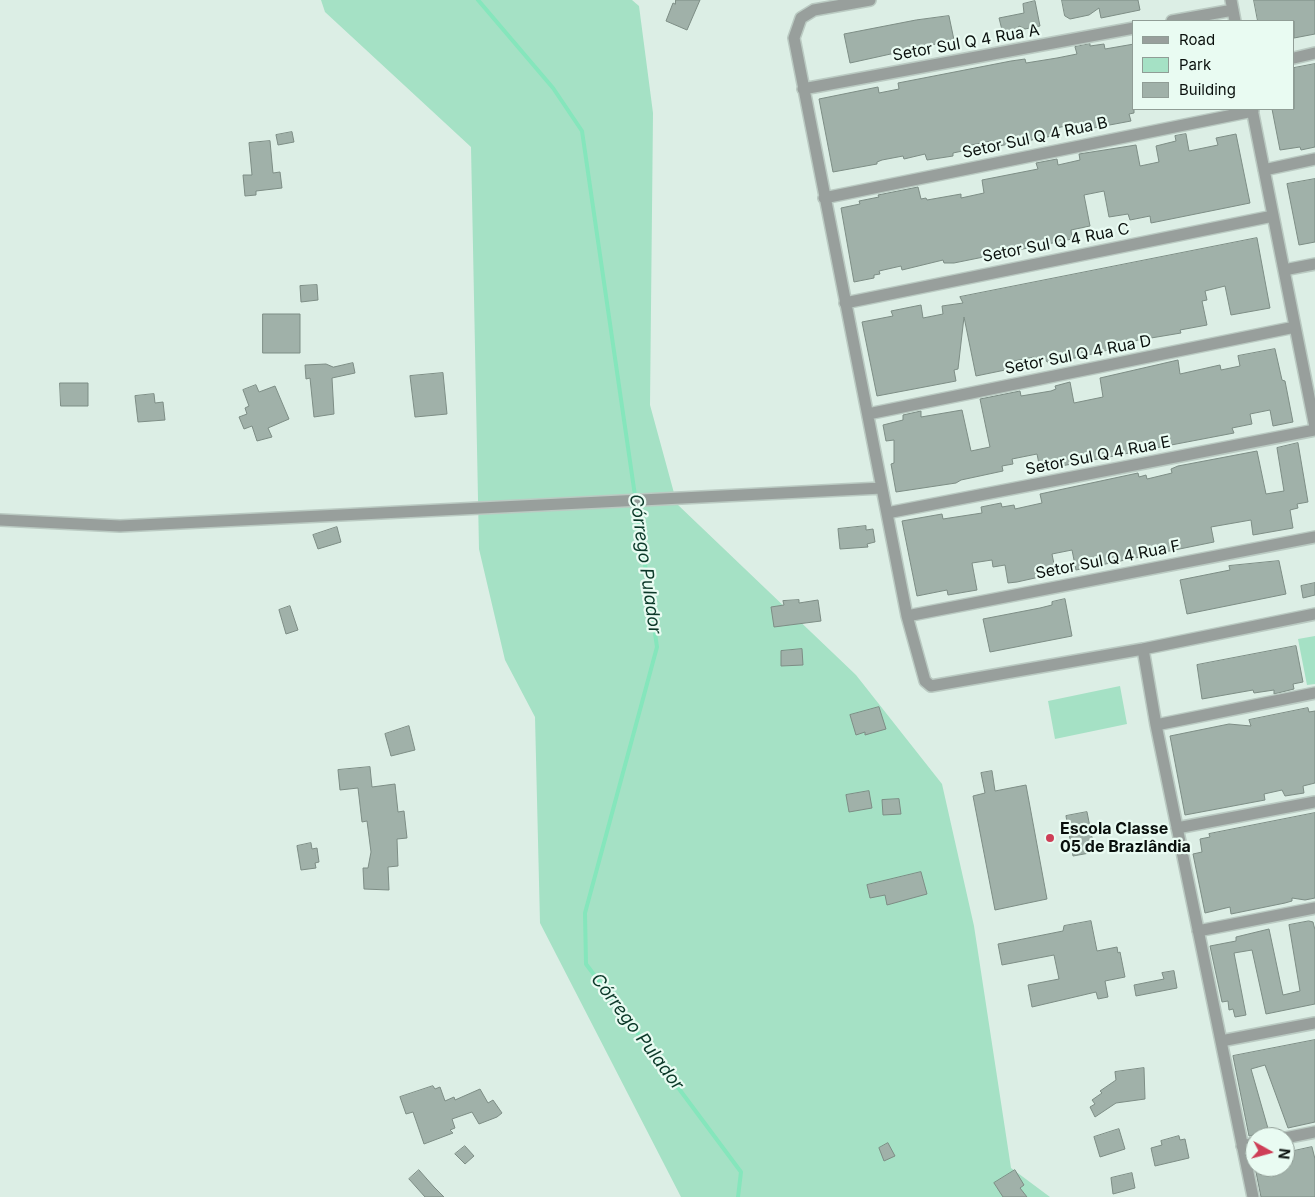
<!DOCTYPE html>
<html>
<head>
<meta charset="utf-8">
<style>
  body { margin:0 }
  #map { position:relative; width:1315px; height:1197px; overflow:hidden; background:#dceee5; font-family:Inter,sans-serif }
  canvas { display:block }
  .legend { position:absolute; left:1132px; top:20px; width:162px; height:90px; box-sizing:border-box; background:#e9fbf2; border:1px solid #909d96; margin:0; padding:6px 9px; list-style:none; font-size:15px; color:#0a100d }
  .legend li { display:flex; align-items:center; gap:10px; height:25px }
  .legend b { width:25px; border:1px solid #909d96 }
  .north { position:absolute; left:1245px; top:1127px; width:50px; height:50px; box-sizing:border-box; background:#e9fbf2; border:1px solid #909d96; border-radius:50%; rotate:97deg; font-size:14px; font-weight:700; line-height:20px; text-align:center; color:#0a100d }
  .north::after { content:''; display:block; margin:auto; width:18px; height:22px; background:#ce3e57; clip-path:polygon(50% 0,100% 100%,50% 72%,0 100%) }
</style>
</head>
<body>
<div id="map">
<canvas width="1315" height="1197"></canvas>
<ul class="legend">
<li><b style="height:6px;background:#989f9c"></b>Road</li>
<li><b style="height:14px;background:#a5e1c5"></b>Park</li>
<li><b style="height:14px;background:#a0b1a9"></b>Building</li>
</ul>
<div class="north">N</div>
</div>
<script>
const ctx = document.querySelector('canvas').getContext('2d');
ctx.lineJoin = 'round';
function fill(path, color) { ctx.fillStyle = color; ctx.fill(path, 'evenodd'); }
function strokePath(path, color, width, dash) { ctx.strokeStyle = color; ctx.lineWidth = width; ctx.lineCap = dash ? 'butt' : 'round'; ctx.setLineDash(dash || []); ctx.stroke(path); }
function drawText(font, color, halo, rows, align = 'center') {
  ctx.font = font + ' Inter,sans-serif'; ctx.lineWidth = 4.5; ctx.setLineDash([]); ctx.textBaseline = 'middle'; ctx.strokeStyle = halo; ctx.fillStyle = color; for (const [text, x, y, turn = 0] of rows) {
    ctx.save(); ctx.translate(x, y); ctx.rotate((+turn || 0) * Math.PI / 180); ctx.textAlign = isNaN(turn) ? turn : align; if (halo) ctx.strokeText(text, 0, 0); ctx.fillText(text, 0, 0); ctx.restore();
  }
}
const green = new Path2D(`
  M321,0H632L639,6L653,113L650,405L677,504L856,675L942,784L974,926L1011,1168L1050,1197H681L540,923L535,717L505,660L479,549L471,147L325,12Z
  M1315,636V684L1307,685L1298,639Z
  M1120,686L1127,724L1055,739L1048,701Z`);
const stream = new Path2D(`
  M478,0L553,88L582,131L657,647L585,913L586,964L741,1172L738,1197`);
const building = new Path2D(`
  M676,0H700L687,30L666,21L673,3L675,4Z
  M1062,0H1138L1140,10L1101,18L1099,8L1089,15L1070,19L1065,16Z
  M1254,0H1315V34L1294,38V21H1258Z
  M1035,1L1040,26L1025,29L1019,26L1016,32L1003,34L999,18L1024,13L1023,4Z
  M949,16L954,40L850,63L844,34L916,20Z
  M1090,44V46L1104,44L1105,49L1134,44V113L1129,114L1131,121L1072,132L1071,125L1051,129L1052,136L1032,140L993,147L991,141L971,145L972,149L953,153V156L927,160L925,154L904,159L903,156L882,160L877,162V164L833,172L819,99L878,87L879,93L899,89L898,83L1011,61L1025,59L1026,63L1057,58L1077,54L1075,47Z
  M1315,64V147L1301,150L1300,147L1280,150L1272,109H1294V68Z
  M292,132L294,142L278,145L276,135Z
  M1186,134L1189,151L1218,145L1216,138L1236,134L1250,203L1151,223L1150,216L1130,220L1128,214L1109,217L1104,191L1084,195L1090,226L1071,230L1072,239L954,263H944L943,260L902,270L901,266L879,271L880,274L874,275V278L854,282L841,208L860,204L859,201L879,197L878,195L918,187L921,199L926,198L927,200L961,194V198L984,193L982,180L1038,169L1036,163L1057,159L1058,165L1080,160L1079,154L1136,145L1140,166L1159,162L1156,146L1176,141L1175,136Z
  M270,141L273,173L280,172L282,188L256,191V195L245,196L243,175H252L249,143Z
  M1315,179V242L1299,245L1287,184Z
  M1257,238L1270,308L1231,315L1225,286L1205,291L1207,300L1202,301L1207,325L1180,330L1181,333L1121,343V347L1075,358L1047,362L1045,358L1034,360V357L1014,361L1015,368L976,376L964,317L958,369L954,370L956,381L877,396L862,322L893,316L891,311L921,305L923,318L943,314L942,306L963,303L960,297Z
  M317,285L318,300L301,302L300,286Z
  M263,314H300V353H263Z
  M1275,349L1282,380L1285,381L1293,422L1273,426L1270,410L1250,414L1252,424L1232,428L1234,433L1056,467L1053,461L1039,464L1037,454L1012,459L1013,464L1002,466L1003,471L961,480L956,483L896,492L891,464L894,463V440L886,441L883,425L903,420V415L921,411V417L962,410L971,451L990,447L980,399L1020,391L1021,396L1051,391L1056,389L1055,386L1070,382L1074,403L1103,397L1100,378L1178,360L1180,374L1220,365L1221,370L1240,366L1238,356Z
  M353,363L355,373L332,378L334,414L314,417L310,378L306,379L305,365L326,364L333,367Z
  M443,373L447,414L415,417L410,376Z
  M60,383H88V406H61Z
  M256,385L259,392L275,386L289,419L268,428L272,437L257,441L252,426L244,429L239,417L247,414L245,408L249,406L243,390Z
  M154,394L155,403L163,402L165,420L138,422L135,396Z
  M1298,443L1308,502L1297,504L1298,508L1290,510L1293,528L1253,535L1251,520L1211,527L1214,542L1076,570L1072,550L1052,554L1055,569L1043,571L1044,576L1017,582L1008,583L1005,565L993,567L992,560L972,563L977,590L948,595L947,590L917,596L902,521L942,514L943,519L982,513L981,507L1001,503L1002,507L1014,505L1015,509L1042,503L1040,494L1138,473L1139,477L1146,475L1147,479L1172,473L1171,469L1178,466L1257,451L1266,494L1284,491L1277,448Z
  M866,526V530L873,529L875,542L867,544L868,547L840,549L838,529Z
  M337,527L341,542L318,549L313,535Z
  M1279,561L1286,594L1187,614L1180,580L1230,570L1229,566Z
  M1315,583V595L1303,598L1301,586Z
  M1065,599L1072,636L990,652L983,619L1040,608L1052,605V602Z
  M799,600V603L818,600L821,621L774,627L771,607L784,605L783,601Z
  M290,606L298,630L286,634L279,610Z
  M1296,646L1303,682L1293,684L1294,689L1274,694V690L1254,693L1253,690L1202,699L1197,665Z
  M802,649L803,665L781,666V651Z
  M879,707L886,729L865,735V732L856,735L850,715Z
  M1308,708L1309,712L1315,711V783L1303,786L1304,793L1285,796L1282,790L1264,794L1265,800L1185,815L1170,736L1229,724L1251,726L1249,720Z
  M409,726L415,750L391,756L385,734Z
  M370,767L372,787L395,784L398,812L404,811L407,838L397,839L398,866L388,867L389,890L364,889L363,868H368L371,852L367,821L362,822L358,788L340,790L338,770Z
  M992,771L995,791L1026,785L1047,899L995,910L973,796L985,793L981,773Z
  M869,791L872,808L849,812L846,795Z
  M899,799L901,814L883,815L882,800Z
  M1087,812L1095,852L1073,856L1066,816Z
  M1315,813V898L1305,900L1292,898V901L1285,903L1231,914L1230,907L1205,913L1193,854L1202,852L1200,839L1210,837L1209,834Z
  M311,843L312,849L317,848L319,862L315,863L316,868L301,870L297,846Z
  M921,872L927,894L887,905L885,895L870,898L867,885Z
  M1091,921L1097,951L1117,947L1118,953L1120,952L1125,977L1105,981L1108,997L1098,999L1096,992L1032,1007L1028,985L1059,979L1054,955L1002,965L998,944L1063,931L1064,926Z
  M1309,921L1313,922L1315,930V1004L1266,1014L1252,950L1234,953L1246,1015L1235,1017L1233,1009L1229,1010L1228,1001L1222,1002L1210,946L1236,941V937L1269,929L1283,995L1300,991L1289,925Z
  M1174,971L1177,988L1136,996L1134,985L1164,979L1162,973Z
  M1315,1040V1122L1288,1128L1265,1065L1251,1069L1269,1132L1249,1136L1233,1056Z
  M1144,1068L1145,1099L1116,1103L1095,1117L1090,1107L1095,1104L1092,1100L1102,1093L1100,1091L1116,1080L1115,1072Z
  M433,1086L435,1089L440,1087L445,1101L454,1097L455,1100L480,1089L488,1103L493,1100L502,1113L497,1117L479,1124L472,1112L452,1119L455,1128L450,1130L453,1133L424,1144L413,1112L406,1114L400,1097Z
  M1119,1129L1125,1149L1100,1157L1094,1137Z
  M1179,1136L1180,1140L1185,1139L1189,1158L1155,1166L1151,1148L1162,1145L1161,1141Z
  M888,1143L895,1156L884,1161L879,1148Z
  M465,1146L474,1156L465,1164L455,1154Z
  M1312,1147L1315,1159V1197H1261L1255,1167H1285V1153Z
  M419,1170L434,1187L444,1197H425L409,1179Z
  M1015,1170L1024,1185L1020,1188L1027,1197H1003L994,1183Z
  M1132,1173L1135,1188L1113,1194L1111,1178Z`);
const minor = new Path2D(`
  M870,0L814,10L801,18L794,38L907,616L925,681L931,686L1143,649L1315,614
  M1231,0L1235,21
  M1172,21L1233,10
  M1294,58L1315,53
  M803,89L1134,28
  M1252,109L1315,427
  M1264,170L1315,159
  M824,198L1253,111
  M1284,270L1315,264
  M845,303L1273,216
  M868,414L1295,327
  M887,513L1315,430
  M0,520L120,526L882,488
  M907,616L1315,537
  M1143,649L1156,725L1253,1197
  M1156,725L1315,693
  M1177,828L1315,802
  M1198,931L1315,908
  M1221,1041L1315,1023
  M1285,1138L1315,1132
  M1242,1146L1255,1143`);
const markers = [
  [1050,838,5,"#ce3e57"]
];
const streetNames = [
  ["Setor Sul Q 4 Rua A",966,43,-10],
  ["Setor Sul Q 4 Rua B",1035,138,-12],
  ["Setor Sul Q 4 Rua C",1056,243,-11],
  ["Setor Sul Q 4 Rua D",1078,355,-11],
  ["Setor Sul Q 4 Rua E",1098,456,-11],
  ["Setor Sul Q 4 Rua F",1108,560,-11]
];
const poiNames = [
  ["Escola Classe",1060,829],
  ["05 de Brazlândia",1060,847]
];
const waterNames = [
  ["Córrego Pulador",645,564,82],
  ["Córrego Pulador",637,1032,53]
];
fill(green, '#a5e1c5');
strokePath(stream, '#85e6bc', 4);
fill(building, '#a0b1a9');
strokePath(building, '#7d8d85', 1);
strokePath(minor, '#bacac2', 14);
strokePath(minor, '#989f9c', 11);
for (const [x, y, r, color] of markers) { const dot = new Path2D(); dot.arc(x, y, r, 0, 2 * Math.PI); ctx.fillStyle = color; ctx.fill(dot); strokePath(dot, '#e9fbf2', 2); }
drawText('16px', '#0a100d', '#e9fbf2', streetNames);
drawText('bold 16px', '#0a100d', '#e9fbf2', poiNames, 'left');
drawText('italic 18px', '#0b3828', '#e9fbf2', waterNames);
</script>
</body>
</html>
